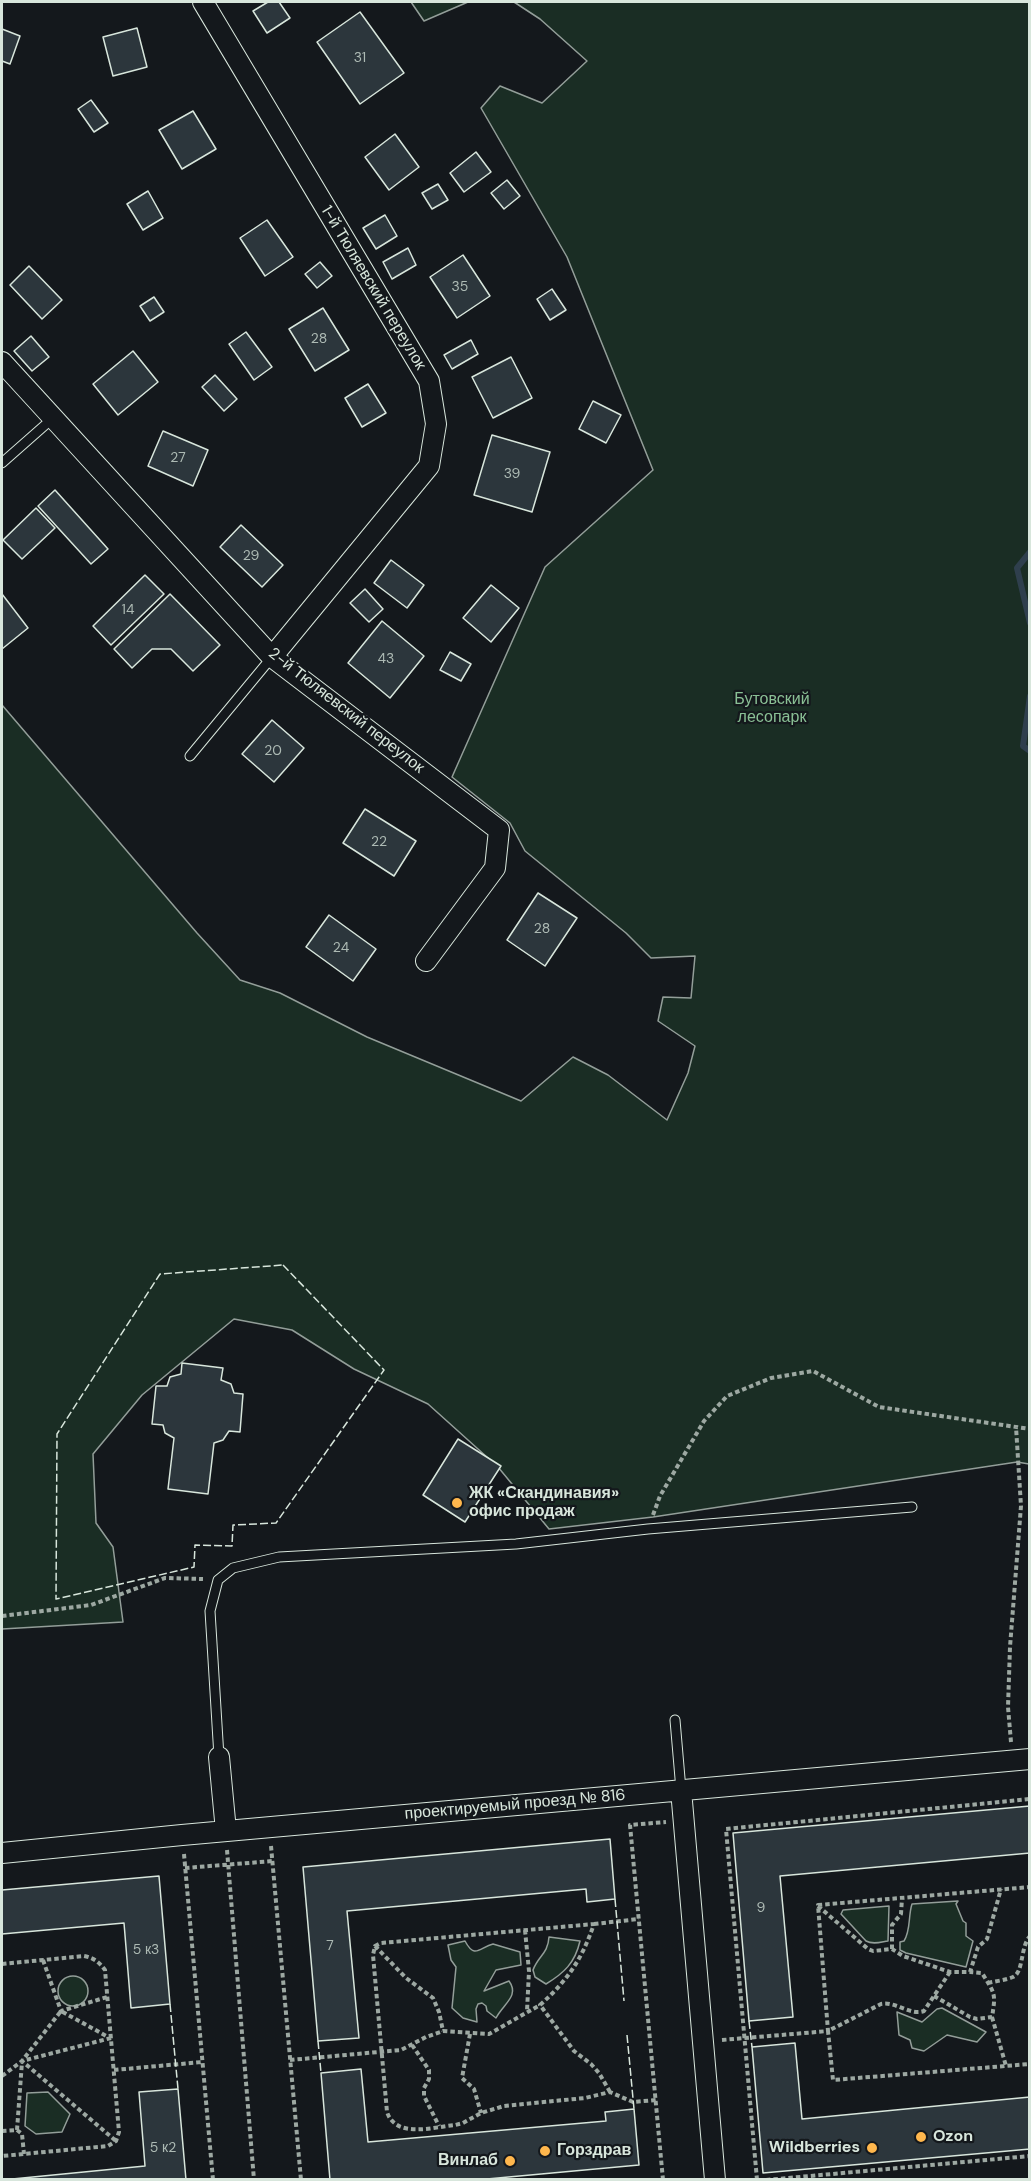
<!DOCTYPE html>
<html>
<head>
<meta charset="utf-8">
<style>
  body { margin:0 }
  #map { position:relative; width:1031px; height:2181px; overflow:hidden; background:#14181c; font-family:"DM Sans",sans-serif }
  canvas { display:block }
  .frame { position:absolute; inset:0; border:3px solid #d8e6dc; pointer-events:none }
</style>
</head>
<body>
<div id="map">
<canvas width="1031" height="2181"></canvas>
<div class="frame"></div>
</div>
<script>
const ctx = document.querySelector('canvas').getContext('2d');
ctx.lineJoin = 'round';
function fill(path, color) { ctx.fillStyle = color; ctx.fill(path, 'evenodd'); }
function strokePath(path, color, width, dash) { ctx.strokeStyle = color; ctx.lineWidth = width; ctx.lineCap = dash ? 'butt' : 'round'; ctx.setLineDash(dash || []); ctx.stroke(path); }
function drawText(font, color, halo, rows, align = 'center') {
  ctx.font = font + ' "DM Sans",sans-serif'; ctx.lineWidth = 4.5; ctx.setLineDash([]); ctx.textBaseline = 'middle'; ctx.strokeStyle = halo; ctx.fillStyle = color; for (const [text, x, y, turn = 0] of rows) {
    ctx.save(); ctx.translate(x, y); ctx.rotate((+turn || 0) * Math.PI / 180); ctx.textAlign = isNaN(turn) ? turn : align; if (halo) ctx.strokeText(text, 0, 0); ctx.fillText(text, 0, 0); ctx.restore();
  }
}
const green = new Path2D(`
  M411,2H468L424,21Z
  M514,2H1029V1464L1017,1462L653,1517L549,1529L498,1467L428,1404L354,1369L292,1330L234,1319L142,1395L93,1454L96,1523L113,1547L123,1622L2,1629V705L197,933L240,980L280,993L367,1037L521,1101L573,1057L608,1075L667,1120L688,1073L695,1046L658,1021L663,997L691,998L695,956L651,958L626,933L525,851L510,823L452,777L545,567L653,470L567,257L481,108L500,86L542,103L587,61L540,19Z
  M958,1901L956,1904L963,1921L966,1923V1936L973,1941L966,1967L906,1953L900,1950V1942L904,1941C911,1930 908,1916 912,1904Z
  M889,1906L888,1941C881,1942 873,1945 866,1941L841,1914L843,1910Z
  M549,1937L580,1941C575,1963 564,1973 546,1984L535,1977L533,1970C538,1956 548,1954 549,1937Z
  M465,1941C475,1960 480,1947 493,1944L520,1952L521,1965L496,1970L484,1991L509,1981C520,1996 503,2004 496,2018L487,2011L486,2006L482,2003L478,2004L476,2009L477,2022L463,2018L452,2008L456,1967L451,1960L448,1945Z
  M58 1991a15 15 0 1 1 30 0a15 15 0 1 1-30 0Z
  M942,2008L986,2032L977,2042L947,2035L924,2051L912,2048L910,2040L899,2035L897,2012L922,2022L937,2009Z
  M48,2092L70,2114L62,2132L36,2134L25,2126L27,2093Z`);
const stream = new Path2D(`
  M1030,552L1017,568L1030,623
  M1030,696L1023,746L1030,751`);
const building = new Path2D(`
  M268,2H279L290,18L267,33L253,11Z
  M360,12L404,73L360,104L317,42Z
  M137,28L147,67L113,76L103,37Z
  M2,29L20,36L10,64L2,61Z
  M91,100L108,123L94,132L78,109Z
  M193,111L216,149L182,169L159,130Z
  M395,134L419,167L389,190L365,157Z
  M476,152L491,172L464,192L450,173Z
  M507,180L520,196L504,209L491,193Z
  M438,184L448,200L432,209L422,193Z
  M148,191L163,218L143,230L127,204Z
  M385,215L397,236L376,249L363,228Z
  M267,220L293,257L265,276L240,238Z
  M408,248L416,265L392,279L383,262Z
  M463,255L490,296L457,318L430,277Z
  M320,262L332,276L317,288L305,274Z
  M29,266L62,300L42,319L10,285Z
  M552,289L566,310L550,320L537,299Z
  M154,297L164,312L150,321L140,306Z
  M323,308L349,350L315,371L289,329Z
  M246,332L272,367L254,380L229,344Z
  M31,336L49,357L32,371L14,351Z
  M471,340L478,354L452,369L444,355Z
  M133,351L158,382L118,415L93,384Z
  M511,357L532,398L493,418L472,377Z
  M215,375L237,399L224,411L202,387Z
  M368,384L386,413L362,427L345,398Z
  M593,401L621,415L606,443L579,429Z
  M163,431L208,450L193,486L148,466Z
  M492,435L550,452L532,512L474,495Z
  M55,490L108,549L91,564L38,506Z
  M36,508L55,528L22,559L3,540Z
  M241,525L283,565L262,587L220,547Z
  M391,560L424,585L407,608L374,583Z
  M145,575L164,594L111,645L93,626Z
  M491,585L519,608L491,642L463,618Z
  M365,589L383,609L369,622L350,603Z
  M2,594L28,628L2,649Z
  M170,594L220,645L193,671L171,649H152L132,668L114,649Z
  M382,621L424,656L390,698L348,663Z
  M450,652L471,664L461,681L440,670Z
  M272,720L304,748L274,782L242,754Z
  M365,809L416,841L394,876L343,843Z
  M538,893L577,918L545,966L507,940Z
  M329,915L376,949L353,981L306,947Z
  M182,1363L223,1368L221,1380L231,1384L234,1393L243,1394L240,1432L229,1431L223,1440L214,1443L208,1494L168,1489L174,1438L165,1433L163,1425L152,1424L156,1386H167L170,1377L181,1374Z
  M458,1439L501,1466L465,1522L423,1495Z
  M1030,1806V1853L780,1876L793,2017L749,2021L733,1833Z
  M610,1839L615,1899L587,1902L586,1889L347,1911L359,2038L318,2041L303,1867Z
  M159,1876L170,2004L131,2008L124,1923L2,1934V1890Z
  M795,2043L802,2119L1030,2097V2149L763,2173L752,2047Z
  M361,2069L368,2142L606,2121L605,2112L634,2109L639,2165L476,2180H330L321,2073Z
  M178,2089L186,2180H2L145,2166L139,2092Z`);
const path = new Path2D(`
  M653,1515L660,1496L704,1421L727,1396L771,1378L813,1371L879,1407L1030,1429
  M2,1616L91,1605L165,1578L203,1579
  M1011,1742L1008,1707L1010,1647L1021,1506L1016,1427
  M271,1846L301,2180
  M227,1850L254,2180
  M184,1854L213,2180
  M185,1868L273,1861
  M818,1906L868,1949L873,1951L892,1949L903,1956L950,1972H970L978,1947L987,1939L1001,1889
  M594,1924L639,1919
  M525,1930L529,1971L527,2011
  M375,1946L406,1978L433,1998L439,2012L443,2031
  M892,1949V1925L901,1914L902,1898
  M43,1960L61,2011L107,1997
  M2,1964L84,1956C94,1958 99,1962 105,1970L119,2132L116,2141L108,2146L2,2156
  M950,1972L924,2011C910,2016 896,2001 881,2004L828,2031L833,2080L1030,2064
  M988,1983C996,1981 1006,1980 1013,1977C1024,1972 1020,1947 1030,1936
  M934,1996L970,2017L977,2019L992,2017C996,1993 995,1994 982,1973L970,1972
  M992,2017L1006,2066
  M470,2034L462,2078L474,2089L481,2113
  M111,2038L22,2061L116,2141
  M722,2040L828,2031L818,1905L1030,1887
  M412,2045L429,2070V2079L424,2088V2096L439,2126
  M290,2060L401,2050L426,2037L443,2031L489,2034L540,2005
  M114,2070L202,2062
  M2,2076L22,2061L61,2011L110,2038
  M610,2092L599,2073L591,2064L574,2051L540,2005C568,1980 582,1959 594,1924L381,1943L375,1946L373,1955L387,2112C396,2139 433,2127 455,2125L463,2123L481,2113L504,2106L585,2098L610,2092L633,2102L656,2100
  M17,2130L22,2062
  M2,2131L17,2130L22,2134L24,2154
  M663,2180L630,1825L666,1822
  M757,2180L726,1829L1030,1799
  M766,2180L1030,2156`);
const lane = new Path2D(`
  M2,463L53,418
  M190,756L272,657
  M675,1720L681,1790
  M219,1757L210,1611L218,1580L233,1568L279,1557L516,1544L648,1529L912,1507`);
const street = new Path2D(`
  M203,2L429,381L436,424L429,466L272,657
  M2,362L272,657L499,830L495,868L426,961
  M219,1757L226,1831
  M681,1790L715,2180
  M2,1853L182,1835L1030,1759`);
const fence = new Path2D(`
  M283,1265L384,1370L276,1523L233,1525L232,1546L195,1545L194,1567L56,1599L57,1434L160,1274Z
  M615,1899L624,2001
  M170,2004L178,2089
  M749,2021L752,2047
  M627,2035L634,2109
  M318,2041L321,2073`);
const markers = [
  [457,1503,6,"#ffb74d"],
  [921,2137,6,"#ffb74d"],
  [872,2148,6,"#ffb74d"],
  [545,2151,6,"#ffb74d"],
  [510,2161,6,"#ffb74d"]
];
const numberNames = [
  ["31",360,58],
  ["35",460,287],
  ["28",319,339],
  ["27",178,458],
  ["39",512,474],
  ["29",251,556],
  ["14",128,610],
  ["43",386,659],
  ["20",273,751],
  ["22",379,842],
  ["28",542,929],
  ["24",341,948],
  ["9",761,1908],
  ["7",330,1946],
  ["5 к3",146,1950],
  ["5 к2",163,2148]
];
const streetNames = [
  ["1-й Тюляевский переулок",373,288,59],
  ["2-й Тюляевский переулок",346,711,38],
  ["проектируемый проезд № 816",515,1805,-5]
];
const parkNames = [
  ["Бутовский",772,700],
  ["лесопарк",772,718]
];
const poiNames = [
  ["ЖК «Скандинавия»",469,1494],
  ["офис продаж",469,1512],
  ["Ozon",933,2137],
  ["Wildberries",860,2148,"right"],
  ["Горздрав",557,2151],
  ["Винлаб",498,2161,"right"]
];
fill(green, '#1a2d24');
strokePath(green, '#939e99', 1.5);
strokePath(stream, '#2f3f4d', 6);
fill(building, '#2c363c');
strokePath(building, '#d8e6dc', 1.5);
strokePath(lane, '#d8e6dc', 11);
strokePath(street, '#d8e6dc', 22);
strokePath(path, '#9da8a2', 4, [4.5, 3]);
strokePath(lane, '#14181c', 9);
strokePath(street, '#14181c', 20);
strokePath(fence, '#d8e6dc', 1.5, [8, 3]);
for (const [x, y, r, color] of markers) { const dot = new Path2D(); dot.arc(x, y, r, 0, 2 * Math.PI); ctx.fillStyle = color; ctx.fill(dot); strokePath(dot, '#14181c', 2); }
drawText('14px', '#adbab4', null, numberNames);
drawText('16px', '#d8e6dc', '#14181c', streetNames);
drawText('16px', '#8ac095', '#14181c', parkNames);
drawText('bold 16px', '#d8e6dc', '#14181c', poiNames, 'left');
</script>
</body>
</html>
